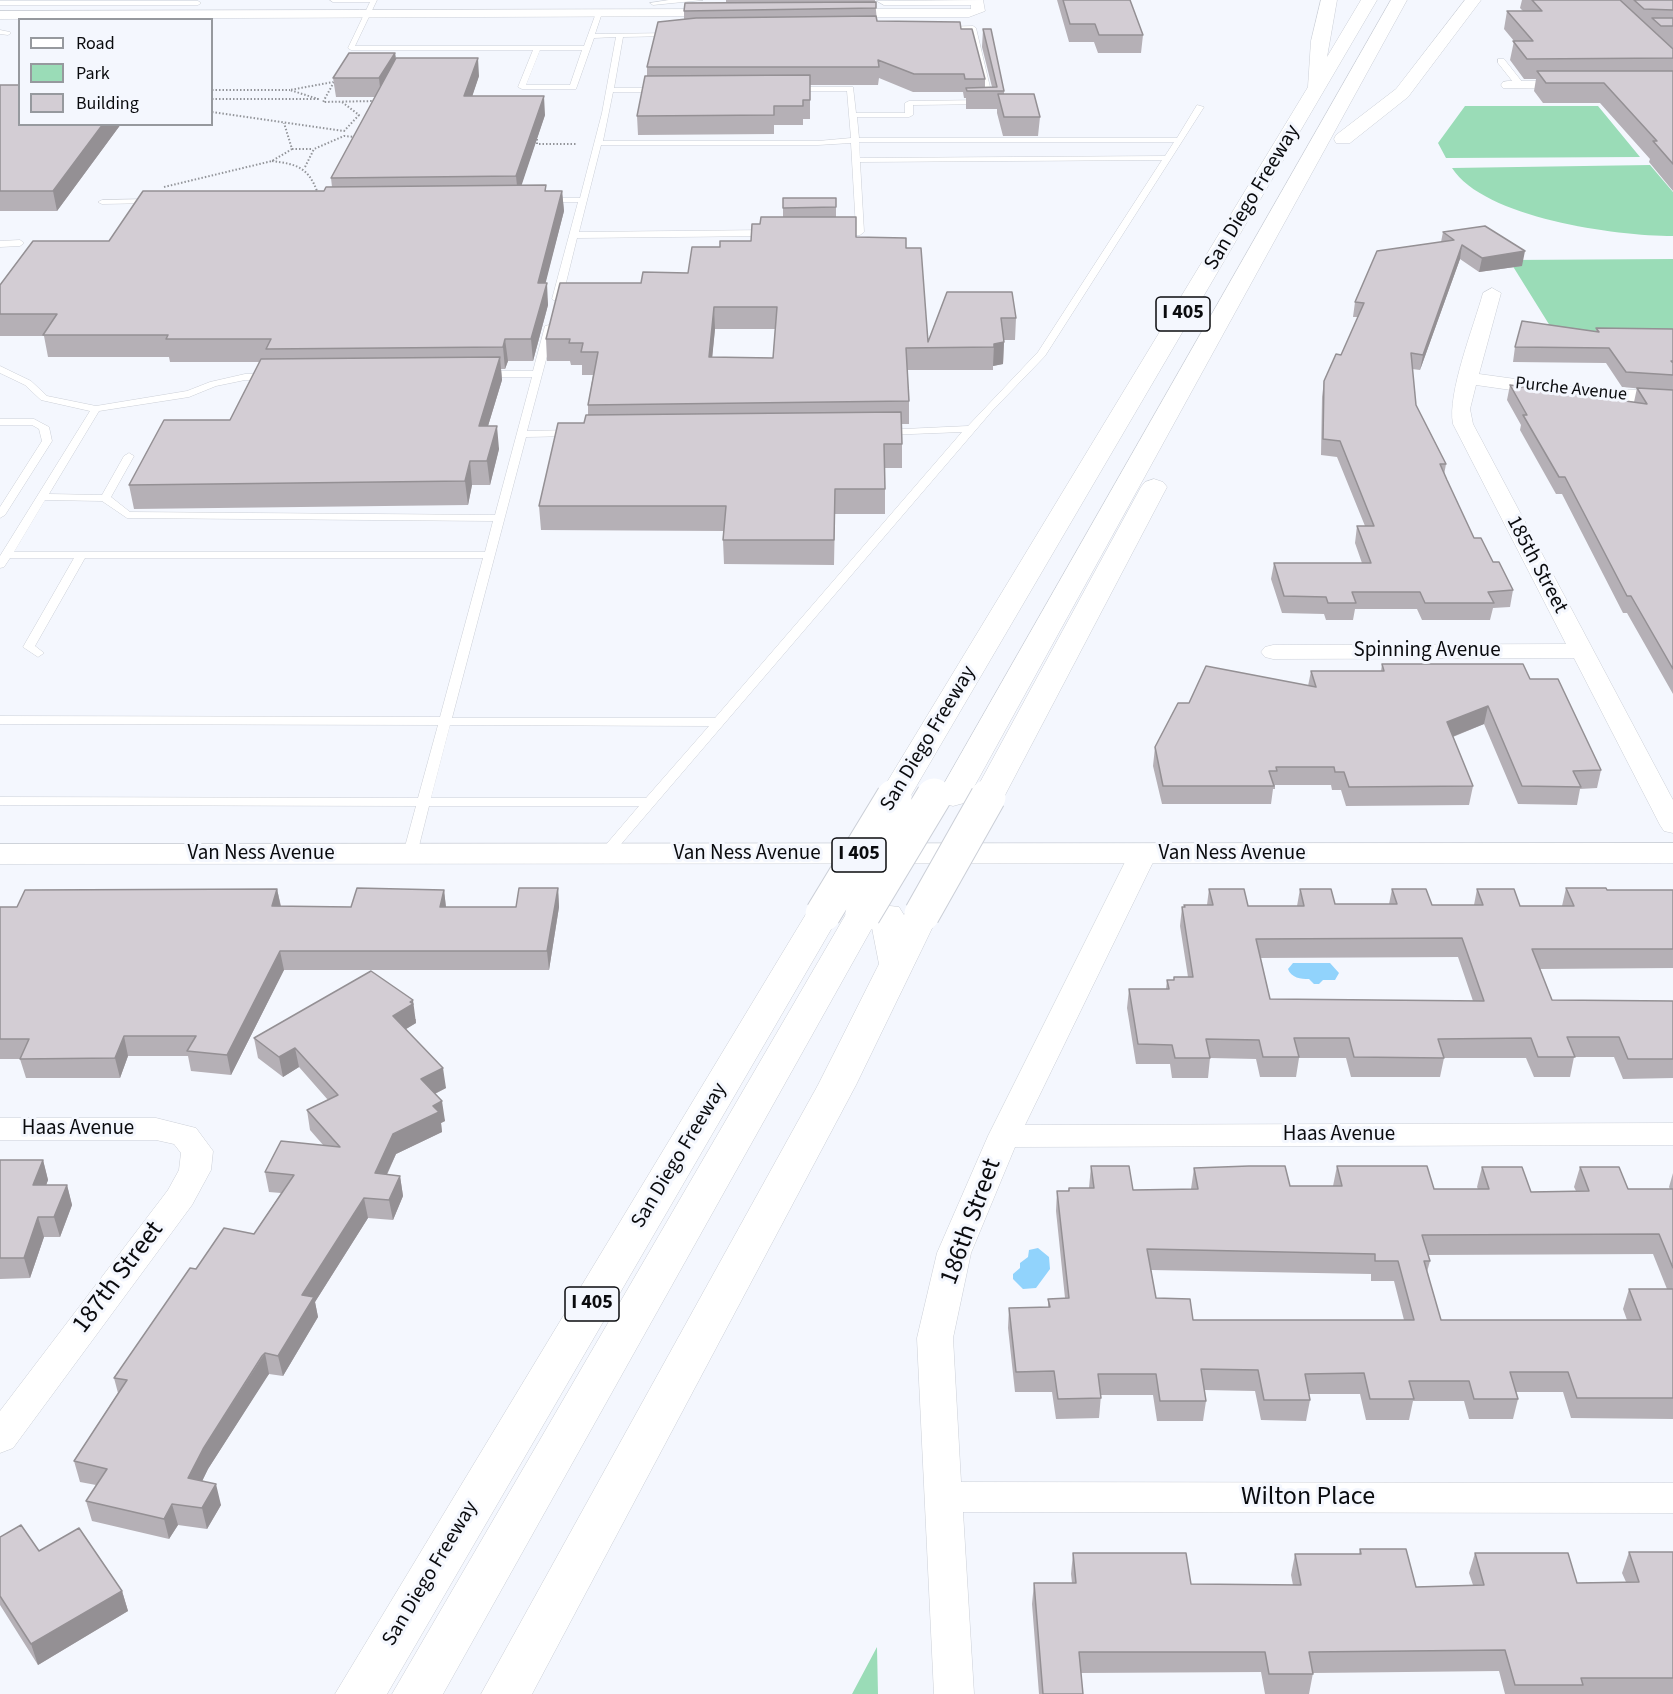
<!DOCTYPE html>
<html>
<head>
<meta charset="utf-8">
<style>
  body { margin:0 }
  #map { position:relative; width:1673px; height:1694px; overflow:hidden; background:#f4f7fe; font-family:"Source Sans 3",sans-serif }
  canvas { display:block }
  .legend { position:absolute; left:18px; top:18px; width:195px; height:108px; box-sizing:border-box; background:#f4f7fe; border:2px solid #96999e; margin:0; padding:8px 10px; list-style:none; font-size:18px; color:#0a0b0e }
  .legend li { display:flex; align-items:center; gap:12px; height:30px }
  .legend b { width:30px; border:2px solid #96999e }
</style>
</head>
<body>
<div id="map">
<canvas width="1673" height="1694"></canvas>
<ul class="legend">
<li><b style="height:8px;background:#fff"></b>Road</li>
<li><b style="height:16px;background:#9adcb7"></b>Park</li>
<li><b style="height:16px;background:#d3cdd4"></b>Building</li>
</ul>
</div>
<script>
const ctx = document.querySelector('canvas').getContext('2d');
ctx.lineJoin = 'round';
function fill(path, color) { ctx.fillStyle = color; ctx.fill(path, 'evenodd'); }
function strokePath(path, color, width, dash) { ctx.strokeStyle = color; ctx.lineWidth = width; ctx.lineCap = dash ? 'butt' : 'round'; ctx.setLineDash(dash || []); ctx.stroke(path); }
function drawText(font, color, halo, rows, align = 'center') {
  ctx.font = font + ' "Source Sans 3",sans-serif'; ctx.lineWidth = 6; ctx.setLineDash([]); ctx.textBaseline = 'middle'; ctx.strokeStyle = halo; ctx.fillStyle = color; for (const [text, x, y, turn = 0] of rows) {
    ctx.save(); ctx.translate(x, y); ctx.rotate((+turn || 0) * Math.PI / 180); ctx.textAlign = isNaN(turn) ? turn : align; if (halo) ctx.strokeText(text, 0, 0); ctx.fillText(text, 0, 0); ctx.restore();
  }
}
const green = new Path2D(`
  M1465,106H1598L1640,157L1446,158L1438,143Z
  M1650,165L1673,192V236C1616,236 1484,218 1452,168Z
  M1673,259V341L1560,342L1509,260Z
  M877,1647L878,1694H852Z`);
const water = new Path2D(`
  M1293,963H1330L1339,973L1335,980H1323L1319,984H1314L1309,979C1301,979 1291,978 1288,969Z
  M1038,1248L1049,1257L1050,1269L1036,1288L1023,1289L1013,1279V1274L1020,1268V1263L1028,1257L1029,1250Z`);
const path = new Path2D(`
  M334,82L323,102L375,101
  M212,90H290
  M212,99H318L290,90L333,82
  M212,112L344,131L359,115L342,102
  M537,139V144H576
  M292,149H313
  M272,161C296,164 308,167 317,191
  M305,167L314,149L344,136L356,137
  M164,187L272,161L292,149L284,123`);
const service = new Path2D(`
  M330,0H377L355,46H584L596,13L599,11L602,13L595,34L674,33L672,36L623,37L614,88H659L663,90L659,92H613L603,141H818L851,138L847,91H790L789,89L793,87H853L856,113H905V103L909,101L987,100L970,30H941L943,27L973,26L976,28L994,104L913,105V115L909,117H857L859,138H1177L1197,105L1204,107L1045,356L992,411L610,857H600L598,854L639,806H429L417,854L410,858L403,854L416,806L0,805V797L418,798L438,725L0,724V716L440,717L483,558H85L35,646L44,653L38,657L23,647L74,558H10L4,567L0,568V556L90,411L41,400L25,385L0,373V366L31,381L47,396L96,406L187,391L210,382L245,374H268L273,377L268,380H245L216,386L189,397L99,411L49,494L102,495L124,456L129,453L134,456L111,497L130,512L495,515L532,377H483L478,374L483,371H533L545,326L553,324L555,326L527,431L573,430L578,433L573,436L526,437L452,718H715L962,432L886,435L881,432L882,430L968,426L1038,352L1162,160L860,162L864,232L860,235H837L834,234V230L856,229L851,143L818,145H601L579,232L770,230L774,233L770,236L577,238L562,299L557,302L552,299L578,202H547L543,200L547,198H580L602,113L616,37L594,38L576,89H522L518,87L533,50H351L348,48L370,2H333ZM540,50H582L570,85H526ZM859,142H1174L1165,156L860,158ZM45,500L102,501L127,518L493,521L485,552H14ZM450,725L709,726L646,798H431Z
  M669,0H703L653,5L650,3Z
  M0,1H198L201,3L198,5H0Z
  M0,30L10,32L11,33L8,35L0,34Z
  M1498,59H1504L1523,83V87H1517L1498,63Z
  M156,199L157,201L153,203L102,204L98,202L102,200Z
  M0,241L20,240L24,243L20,246L0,247Z
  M0,419H34L49,427L52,441L5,515L0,518V507L42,441L39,429L32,425H0Z`);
const minor = new Path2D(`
  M877,1L983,0L985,11L969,17H841L834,13L841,9H971V5H884Z
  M719,9L724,10V16L0,19V11Z
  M1508,81H1570L1577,85L1570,89L1503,88L1501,85L1503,82Z
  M1492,288L1501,293L1479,374L1581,388L1673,391V403L1581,400L1476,385L1470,409L1473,424L1673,800V833L1664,831L1660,825L1574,658L1273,659L1265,657L1261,652L1265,647L1273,645L1566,644L1453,424C1447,393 1474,326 1483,293Z
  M1143,846L1153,848L1157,854L1025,1125L1673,1123V1145L1015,1147L971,1253L953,1338L961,1482L1673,1483V1513L963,1512L974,1694H934L917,1338L937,1253L988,1136L1129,854L1133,848Z
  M0,1118H156L196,1128L213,1151L211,1170L192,1205L13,1448L0,1453V1411L168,1190L179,1170L181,1153L174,1144L156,1140H0Z`);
const secondary = new Path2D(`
  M1673,843V863L0,864V844Z`);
const motorway = new Path2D(`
  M1321,0H1337L1327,57L1361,0H1377L910,797L905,804L894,807L883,804L878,797L1308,87L1311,41Z
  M1391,0H1407L969,796L964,803L953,806L942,803L937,796Z
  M1465,0H1481L1408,97L1350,143H1336L1334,139L1336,135L1396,89Z
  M1154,479L1163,482L1167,487L1004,797L999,804L988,807L977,804L972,797L1141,487L1145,482Z
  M823,903L835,907L840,914L387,1694H335L806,914L811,907Z
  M863,903L899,907L904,915L910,907L922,903L934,907L939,914L856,1085L532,1694H481L818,1085L879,964L872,928L443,1694H392L846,914L851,907Z`);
const motorwayBridge = new Path2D(`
  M823,914L894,797
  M863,914L934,796
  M922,914L988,797`);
const wall = new Path2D(`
  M726,0H875L877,21L961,29L985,79V87H992L982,47L983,29L1004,91V94L1040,117L1038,136H1003L997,113V109H966V98H964L963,92H913L879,78L878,85H810V119H803V125H774V134L638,135L637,116L647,76V67L684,19V11L726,3Z
  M1057,0H1130L1143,35L1141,53H1098L1094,42H1069Z
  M1522,0H1673V191L1649,162L1650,159L1600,103H1543L1534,91L1536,79H1524L1510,60L1514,41L1504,29L1507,11H1523L1520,8Z
  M395,53L396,58L479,76L472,96L545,115L521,185L547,191H562L564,211L545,283L548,305L533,361H508L505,369H501L502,380L488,426L499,449L490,485H472L468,505L134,509L129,485L230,420L260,362H170L169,357H48L44,336H0V285L109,241L324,191L332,187L331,178L375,97H336L333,78Z
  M0,85L121,124L57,211H0Z
  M836,198V217L856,237L906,248L928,342L947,292L1016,318L1015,340H1004L1003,364L993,366V370H907L909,401V424H902V468H885V514H835L834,565L724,564L723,540L724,531L541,530L539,506L588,415V405L593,375H582V365H571L570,361H547L546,339L641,283L688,273L720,247L751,241L760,224L783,217V208ZM715,329H775L773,358L712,357Z
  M1443,232L1522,266L1479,272L1460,259L1420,370L1412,369L1416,405L1446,464L1444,475L1474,538L1513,590L1510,607L1493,608L1490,620H1422L1417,609H1355L1353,620H1326L1324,614L1282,613L1271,579L1274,563H1362L1355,543L1357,526H1365L1337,457L1321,455L1322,397L1324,381L1341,355L1358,317H1353L1355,302L1441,242Z
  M1596,328L1673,329V694L1627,613H1623L1562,494H1556L1520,430L1521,425L1507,400L1510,385L1634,402L1637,388L1644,389L1622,387L1606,363L1513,362L1515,347L1596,331Z
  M1382,664L1530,679L1601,770L1597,788L1580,789L1577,805L1518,804L1484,724L1453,737L1473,786L1469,805L1346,806L1341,790H1332L1331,785H1275V789H1273L1271,804H1162L1153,766L1155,747L1189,703L1308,686L1311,671H1381Z
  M558,888L559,907L549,970H284L231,1075L191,1071L188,1056H128L120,1078H26L20,1059H0V907H17L277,889L281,906L351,907L444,890L446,907H516Z
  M1566,888L1607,890H1673V968L1539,969L1552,1000L1673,1001V1078L1623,1079L1614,1057H1574L1570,1077H1534L1526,1058H1444L1440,1077H1351L1346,1058H1299L1296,1077H1260L1256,1059L1210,1058L1208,1078H1172L1170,1064H1136L1127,1008L1129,989H1166L1167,980H1174V977H1188L1180,926L1182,907H1184V905H1207L1209,889L1248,906H1297L1300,889L1335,904H1389L1392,889L1432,905H1474L1477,889L1520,906H1562ZM1458,957L1473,1001L1270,999L1260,958Z
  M416,1019V1023L406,1029L446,1088L435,1094L445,1121L441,1123L442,1132L396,1154L387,1175L400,1176L403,1196L393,1220L368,1218L315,1302L318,1317L283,1376L269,1374L267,1376L208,1469L202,1481L221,1505L207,1529L178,1525L169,1539L92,1521L86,1501L96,1485L80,1482L74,1461L118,1393L114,1378L196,1269L254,1234L281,1193L269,1192L265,1172L324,1146L310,1130L307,1110L328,1100L299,1067L283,1077L258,1058L254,1038Z
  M0,1160H43L48,1180L46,1185H67L72,1205L60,1237H44L30,1278L0,1279Z
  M1091,1166L1133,1190L1191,1189L1194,1168L1290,1186H1333L1337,1166L1434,1189H1478L1477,1187L1482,1167L1531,1192L1576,1191L1574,1187L1580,1167L1628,1189H1670L1669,1187L1673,1173V1419L1571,1418L1563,1392H1516L1518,1399L1513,1419H1469L1464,1401H1413L1409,1420H1366L1360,1394H1309L1310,1400L1306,1421L1261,1420L1255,1391L1204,1390L1206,1401L1203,1421H1157L1153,1395H1101L1099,1418L1056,1419L1052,1392H1015L1008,1328L1009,1308L1048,1307V1299L1065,1298L1056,1211L1057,1191H1068L1069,1188H1089ZM1653,1254L1667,1289H1629L1623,1309L1627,1320H1441L1427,1272L1430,1261L1428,1255ZM1151,1270L1371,1274V1281H1394L1404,1320H1193L1156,1298Z
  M0,1537L39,1551L122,1591L128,1611L38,1665L0,1605Z
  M1360,1549L1416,1587L1473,1585L1469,1573L1475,1553L1577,1583L1626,1582L1622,1573L1629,1552H1673V1694H1505L1499,1671L1313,1673L1309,1694H1265L1261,1672L1081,1673L1083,1694H1039L1032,1604L1034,1583H1072L1071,1574L1073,1553L1191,1584L1293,1585L1291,1575L1295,1554H1359Z`);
const shadedWall = new Path2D(`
  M395,53L397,71L381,97L379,78Z
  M478,58L479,76L466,115L464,96Z
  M544,96L545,115L518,196L516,176Z
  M103,124H121L57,211L53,191Z
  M562,191L564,211L540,305L538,283Z
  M1462,245L1460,259L1420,370L1423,355Z
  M1525,251L1522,266L1479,272L1482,258Z
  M547,283L548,305L533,361L531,339Z
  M714,307L715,329L710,380L709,357Z
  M505,339L508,361L505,369L503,347Z
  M1004,342L1003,364L993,366L994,344Z
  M500,357L502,380L481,449L479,426Z
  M497,426L499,449L490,485L487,461Z
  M470,461L472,485L468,505L465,481Z
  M1488,706L1484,724L1444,740L1447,722Z
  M558,888L559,907L549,970L547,951Z
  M277,889L281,908L272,906Z
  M444,890L446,908L440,907Z
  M280,951L284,970L231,1075L227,1055Z
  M413,1000L416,1023L396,1035L393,1016Z
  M124,1036L128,1056L120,1078L115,1058Z
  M295,1048L299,1067L283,1077L279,1057Z
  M443,1068L446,1088L424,1099L421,1079Z
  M442,1101L445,1121L441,1123L442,1132L396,1154L378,1193L375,1173L393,1134L433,1106Z
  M43,1160L48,1180L39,1205L33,1185Z
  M400,1176L403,1196L393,1220L389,1200Z
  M67,1185L72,1205L60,1237L54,1217Z
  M364,1198L368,1218L315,1302L318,1317L283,1376L278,1356L302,1295Z
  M38,1217L44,1237L30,1278L24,1258Z
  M265,1353L269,1374L208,1469L194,1498L188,1478L203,1449Z
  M216,1484L221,1505L207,1529L202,1508Z
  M172,1504L178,1525L169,1539L164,1519Z
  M122,1591L128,1611L38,1665L31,1644Z`);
const building = new Path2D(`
  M1063,0H1130L1143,35H1099L1095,24H1070Z
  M1532,0H1620L1673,49V58L1527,59L1513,41H1533L1507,11H1542Z
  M1634,0H1673V10L1644,9Z
  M876,2V8L684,11L685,3Z
  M876,16L877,21L960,22L961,29H972L985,79H965L964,74H914L878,60L879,67H647L658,22L696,18Z
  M1652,18H1673V26H1661Z
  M983,29H991L1004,91H967L966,88L997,87Z
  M349,53H395L379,78H333Z
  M396,58H478L464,96H544L516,176L331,178Z
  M1537,71H1673V164L1653,141H1657L1604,83H1546Z
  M810,75V100H803V106H774V115L637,116L645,76Z
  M0,85H20V124H103L53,191H0Z
  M998,94H1034L1040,117H1004Z
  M546,185L545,191H562L538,283H547L531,339H505L503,347L266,349L271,339H166L168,335H43L57,314H0V285L33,241H109L143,191H324L326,187Z
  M783,198H836V207L783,208Z
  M761,217H856V237L906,238V248H921L928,342L947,292H1012L1016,318H1001L1004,342L994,344V347L906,348L909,401L588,405L598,352H581L583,343H569L570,339H546L560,283H641L643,272L688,273L692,247H720V241H751L752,224H760ZM714,307H777L773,358L709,357Z
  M1485,226L1525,251L1482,258L1462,245L1423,355L1411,353L1416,405L1446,464H1440L1447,480L1474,538H1481L1493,562H1499L1513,590L1488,592L1494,603H1425L1420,592H1352L1356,603H1328L1326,597L1284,596L1274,563H1371L1357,526H1374L1340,441L1323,439L1324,381L1336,354L1341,355L1364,303L1355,302L1377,251L1454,240L1443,232Z
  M1522,321L1599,332L1596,328L1673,329V361H1671L1673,363V375L1626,372L1609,348L1515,347Z
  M500,357L479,426H497L487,461H470L465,481L129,485L164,420H230L261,359Z
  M1510,385L1647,404L1637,388L1673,390V669L1631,596H1627L1565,477H1559L1523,415H1527Z
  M901,412L902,444H884L885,489H835L834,540H723L726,506H539L558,423H584L586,415Z
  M1382,664H1523L1530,679H1558L1601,770L1573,771L1581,787L1522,786L1488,706L1447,722L1473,786L1349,787L1344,772H1335L1334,767H1276L1277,771H1269L1274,786H1163L1155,747L1178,703H1189L1206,666L1316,687L1311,671H1384Z
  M357,888L444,890L440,907H516L519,888H558L547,951H280L227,1055L187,1051L196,1036H124L115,1058L20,1059L29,1039H0V907H17L25,890L277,889L272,906L351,907Z
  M1566,888H1606L1607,890H1673V949H1532L1552,1000L1673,1001V1059H1628L1619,1037H1567L1575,1057H1538L1531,1038L1438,1039L1444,1058L1354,1057L1349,1038H1294L1299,1057H1263L1259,1040L1206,1039L1210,1058H1175L1172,1045L1138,1044L1129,989H1169L1167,980H1174V977H1193L1182,907H1185L1184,905H1213L1209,889H1244L1248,906H1304L1300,889H1331L1335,904H1397L1392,889H1426L1432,905H1483L1477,889H1514L1520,906H1574ZM1462,938L1484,1001L1270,999L1256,939Z
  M371,971L413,1000L410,1002L413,1004L393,1016L443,1068L421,1079L442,1101L433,1106L439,1112L393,1134L375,1173L400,1176L389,1200L364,1198L302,1295L314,1297L278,1356L265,1353L262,1356L203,1449L188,1478L216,1484L202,1508L172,1504L164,1519L86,1501L107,1469L74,1461L127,1380L114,1378L190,1268L196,1269L224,1228L254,1234L294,1175L265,1172L281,1141L340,1147L307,1110L338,1095L295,1048L279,1057L254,1038Z
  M0,1160H43L33,1185H67L54,1217H38L24,1258H0Z
  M1091,1166H1129L1133,1190L1198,1189L1194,1168L1249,1166H1285L1290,1186H1342L1337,1166H1427L1434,1189H1489L1482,1167H1522L1531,1192L1589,1191L1580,1167H1619L1628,1189H1673V1268L1659,1234L1422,1235L1430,1261H1424L1441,1320H1641L1629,1289H1673V1398H1577L1568,1372H1510L1518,1399H1474L1469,1381H1409L1414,1399H1370L1364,1373L1305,1374L1310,1400H1264L1258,1370L1201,1369L1206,1401H1160L1156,1374H1098L1101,1398L1058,1399L1054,1371L1016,1372L1009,1308L1050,1307L1048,1299L1069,1298L1057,1191H1069V1188H1094ZM1147,1249L1375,1254V1261H1398L1414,1320H1193L1190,1299L1156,1298Z
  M21,1525L39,1551L79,1528L122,1591L31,1644L0,1596V1537Z
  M1360,1549H1406L1416,1587L1484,1585L1475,1553H1568L1577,1583L1639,1582L1629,1552H1673V1678H1581L1583,1685H1515L1505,1650L1309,1652L1313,1674H1269L1265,1652H1079L1083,1694H1043L1034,1583H1076L1073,1553H1186L1191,1584L1301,1585L1295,1554H1361Z`);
const farStreetnames = [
  ["Purche Avenue",1571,390,6]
];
const shields = [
  [1183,314,54],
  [859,855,54],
  [592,1304,54]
];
const shieldNames = [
  ["I 405",1183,314],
  ["I 405",859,855],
  ["I 405",592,1304]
];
const streetNames = [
  ["San Diego Freeway",1253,198,-59],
  ["185th Street",1536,565,62],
  ["Spinning Avenue",1427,651],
  ["San Diego Freeway",929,739,-59],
  ["Van Ness Avenue",261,854],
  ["Van Ness Avenue",747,854],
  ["Van Ness Avenue",1232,854],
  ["Haas Avenue",78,1129],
  ["Haas Avenue",1339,1135],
  ["San Diego Freeway",680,1156,-59],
  ["San Diego Freeway",431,1574,-59]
];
const nearStreetnames = [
  ["186th Street",972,1222,-70],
  ["187th Street",119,1278,-53],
  ["Wilton Place",1308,1498]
];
fill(green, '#9adcb7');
fill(water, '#91d3fc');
strokePath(service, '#cbcfd7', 1);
strokePath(minor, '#cbcfd7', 1);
strokePath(secondary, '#cbcfd7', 1);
strokePath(motorway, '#cbcfd7', 1);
strokePath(path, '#93959a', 2, [1.5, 2]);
fill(service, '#fff');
fill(minor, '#fff');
fill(secondary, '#fff');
fill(motorway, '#fff');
strokePath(motorwayBridge, '#cbcfd7', 37, []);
strokePath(motorwayBridge, '#fff', 35);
fill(wall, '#b5b0b6');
fill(shadedWall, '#949094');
fill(building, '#d3cdd4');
strokePath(building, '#949094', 1.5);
drawText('18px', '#0a0b0e', '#f4f7fe', farStreetnames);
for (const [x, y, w] of shields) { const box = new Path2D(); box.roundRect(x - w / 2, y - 17, w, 34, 4.5); ctx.fillStyle = '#f4f7fe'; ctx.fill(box); strokePath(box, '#0a0b0e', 1.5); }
drawText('bold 20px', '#0a0b0e', null, shieldNames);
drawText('21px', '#0a0b0e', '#f4f7fe', streetNames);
drawText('26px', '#0a0b0e', '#f4f7fe', nearStreetnames);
</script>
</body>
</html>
